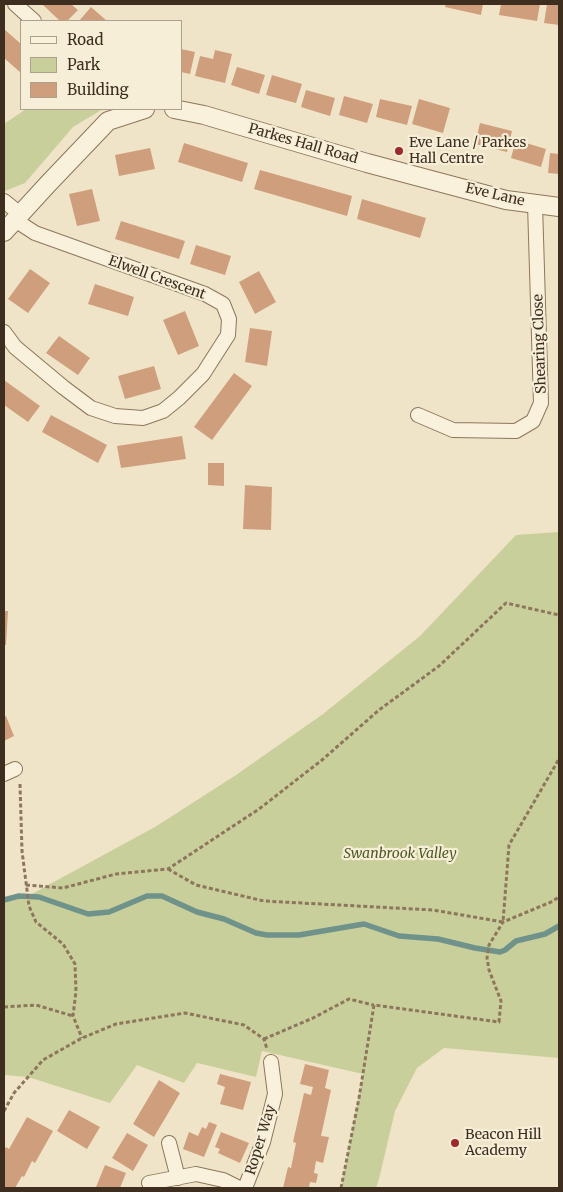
<!DOCTYPE html>
<html>
<head>
<meta charset="utf-8">
<style>
  body { margin:0 }
  #map { position:relative; width:563px; height:1192px; overflow:hidden; background:#f0e4c8; font-family:Merriweather,serif }
  canvas { display:block }
  .frame { position:absolute; inset:0; border:5px solid #3d2e20; pointer-events:none }
  .legend { position:absolute; left:20px; top:20px; width:162px; height:90px; box-sizing:border-box; background:#f7eed8; border:1px solid #ada18e; margin:0; padding:6px 9px; list-style:none; font-size:15px; color:#3d2e20 }
  .legend li { display:flex; align-items:center; gap:10px; height:25px }
  .legend b { width:25px; border:1px solid #ada18e }
</style>
</head>
<body>
<div id="map">
<canvas width="563" height="1192"></canvas>
<div class="frame"></div>
<ul class="legend">
<li><b style="height:6px;background:#faf1dc"></b>Road</li>
<li><b style="height:14px;background:#c9cf9b"></b>Park</li>
<li><b style="height:14px;background:#cf9f7d"></b>Building</li>
</ul>
</div>
<script>
const ctx = document.querySelector('canvas').getContext('2d');
ctx.lineJoin = 'round';
function fill(path, color) { ctx.fillStyle = color; ctx.fill(path, 'evenodd'); }
function strokePath(path, color, width, dash) { ctx.strokeStyle = color; ctx.lineWidth = width; ctx.lineCap = dash ? 'butt' : 'round'; ctx.setLineDash(dash || []); ctx.stroke(path); }
function drawText(font, color, halo, rows, align = 'center') {
  ctx.font = font + ' Merriweather,serif'; ctx.lineWidth = 4.5; ctx.setLineDash([]); ctx.textBaseline = 'middle'; ctx.strokeStyle = halo; ctx.fillStyle = color; for (const [text, x, y, turn = 0] of rows) {
    ctx.save(); ctx.translate(x, y); ctx.rotate((+turn || 0) * Math.PI / 180); ctx.textAlign = isNaN(turn) ? turn : align; if (halo) ctx.strokeText(text, 0, 0); ctx.fillText(text, 0, 0); ctx.restore();
  }
}
const green = new Path2D(`
  M26,109H103L73,127L25,183L5,191H4V124Z
  M559,532V1058L444,1048L417,1068L395,1111L379,1179L376,1188H341L363,1074L262,1051L256,1077L197,1063L184,1083L137,1065L110,1103L28,1077L4,1075V903L28,896L155,827L236,775L323,714L420,636L516,535Z`);
const stream = new Path2D(`
  M4,900L19,896L39,897L88,914L109,912L147,896H162L197,912L224,919L256,933L267,935H299L364,924L399,936L438,939L475,948L500,952L505,950L516,941L545,934L559,926`);
const building = new Path2D(`
  M42,4H71L78,10L67,21H60Z
  M446,4H483L481,15L445,7Z
  M501,4H540L537,21L499,15Z
  M547,4H559V25L544,23Z
  M91,7L107,21H79Z
  M4,29L21,44V73L4,58Z
  M181,49L195,52L190,74L181,72Z
  M215,50L232,54L225,83L195,76L200,56L213,59Z
  M237,67L265,75L259,94L231,85Z
  M272,75L302,84L296,103L266,95Z
  M306,90L335,98L330,116L301,107Z
  M344,96L373,104L367,123L339,115Z
  M380,99L412,106L407,125L376,117Z
  M419,99L450,108L443,133L412,124Z
  M480,123L512,131L507,152L475,144Z
  M516,140L546,149L541,167L511,158Z
  M184,143L248,163L242,182L178,162Z
  M150,148L155,169L119,176L115,155Z
  M550,153L559,154V174L548,173Z
  M260,170L352,196L347,216L254,189Z
  M92,189L100,221L77,226L69,194Z
  M362,199L426,218L420,238L357,219Z
  M121,221L185,241L179,259L115,239Z
  M196,245L231,256L225,275L190,264Z
  M30,269L50,283L28,313L8,299Z
  M259,271L276,302L255,314L239,282Z
  M95,284L134,297L128,316L88,304Z
  M185,311L199,346L178,355L163,320Z
  M250,328L272,331L267,366L245,362Z
  M59,336L90,358L78,375L46,353Z
  M154,366L161,389L125,399L118,376Z
  M234,373L252,386L212,440L194,427Z
  M4,380L40,406L28,422L4,405Z
  M51,415L107,445L98,463L42,432Z
  M182,436L186,459L121,468L117,446Z
  M208,463H224V486L208,485Z
  M245,485L272,487L271,530L243,529Z
  M4,611H8L6,645H4Z
  M6,716L14,736L4,741V717Z
  M305,1064L329,1070L325,1088L331,1090L321,1136L329,1137L323,1163L316,1161L314,1173L318,1174L316,1183L310,1182L309,1188H283L288,1167L291,1168L296,1143L293,1142L304,1093L311,1095L313,1087L300,1084Z
  M220,1074L251,1082L243,1110L220,1104L225,1087L217,1084Z
  M159,1080L180,1093L154,1137L133,1124Z
  M69,1110L100,1127L87,1149L57,1131Z
  M27,1117L53,1131L35,1163L32,1161L24,1177L22,1176L15,1188H4V1150L6,1147L9,1149Z
  M209,1122L217,1125L204,1157L183,1149L189,1132L198,1136L202,1127L206,1129Z
  M221,1132L249,1143L240,1163L218,1153L220,1149L215,1147Z
  M127,1133L148,1145L133,1171L112,1158Z
  M105,1165L126,1173L120,1188H99L96,1187Z`);
const path = new Path2D(`
  M20,784L22,851L29,906L36,922L63,944L75,964L76,991L73,1016L82,1038
  M168,869L196,885L264,901L433,910L503,922L509,845L559,759
  M26,885L63,888L116,874L168,869L259,809L322,760L379,710L439,666L506,603L559,615
  M4,1007L36,1005L73,1016
  M264,1039L313,1018L349,999L373,1005
  M4,1111L14,1093L43,1060L82,1038L116,1024L185,1013L244,1025L264,1039L267,1049
  M341,1188L359,1098L374,1005L499,1022L501,1001L489,970L487,958L489,945L503,922L551,902L559,897`);
const minor = new Path2D(`
  M15,4L34,21
  M4,201L20,214
  M4,332L15,347L63,387L91,408L115,416L143,418L163,411L179,398L203,374L228,335L229,319L223,304L205,294L35,233L15,220
  M418,415L453,430L516,431L533,421L541,403L535,204
  M4,774L15,769
  M169,1143L178,1178
  M149,1183L196,1174L223,1180L239,1188
  M245,1188L263,1142L275,1094L271,1062`);
const tertiary = new Path2D(`
  M174,109L204,115L367,163L506,200L559,207
  M4,232L47,185L108,121L145,109`);
const markers = [
  [399,151,5,"#9e2a2b"],
  [455,1143,5,"#9e2a2b"]
];
const poiNames = [
  ["Eve Lane / Parkes",409,143],
  ["Hall Centre",409,159],
  ["Beacon Hill",465,1135],
  ["Academy",465,1151]
];
const streetNames = [
  ["Parkes Hall Road",303,144,16],
  ["Eve Lane",495,195,13],
  ["Elwell Crescent",157,278,20],
  ["Shearing Close",540,344,-92],
  ["Roper Way",261,1140,-73]
];
const parkNames = [
  ["Swanbrook Valley",400,854]
];
fill(green, '#c9cf9b');
strokePath(stream, '#6f938a', 5.5);
fill(building, '#cf9f7d');
strokePath(minor, '#8d765c', 16);
strokePath(tertiary, '#8d765c', 20);
strokePath(path, '#8d765c', 3, [4, 2.5]);
strokePath(minor, '#faf1dc', 14);
strokePath(tertiary, '#faf1dc', 18);
for (const [x, y, r, color] of markers) { const dot = new Path2D(); dot.arc(x, y, r, 0, 2 * Math.PI); ctx.fillStyle = color; ctx.fill(dot); strokePath(dot, '#f7eed8', 2); }
drawText('14px', '#3d2e20', '#f7eed8', poiNames, 'left');
drawText('14px', '#3d2e20', '#f7eed8', streetNames);
drawText('italic 14px', '#4d5a26', '#f7eed8', parkNames);
</script>
</body>
</html>
